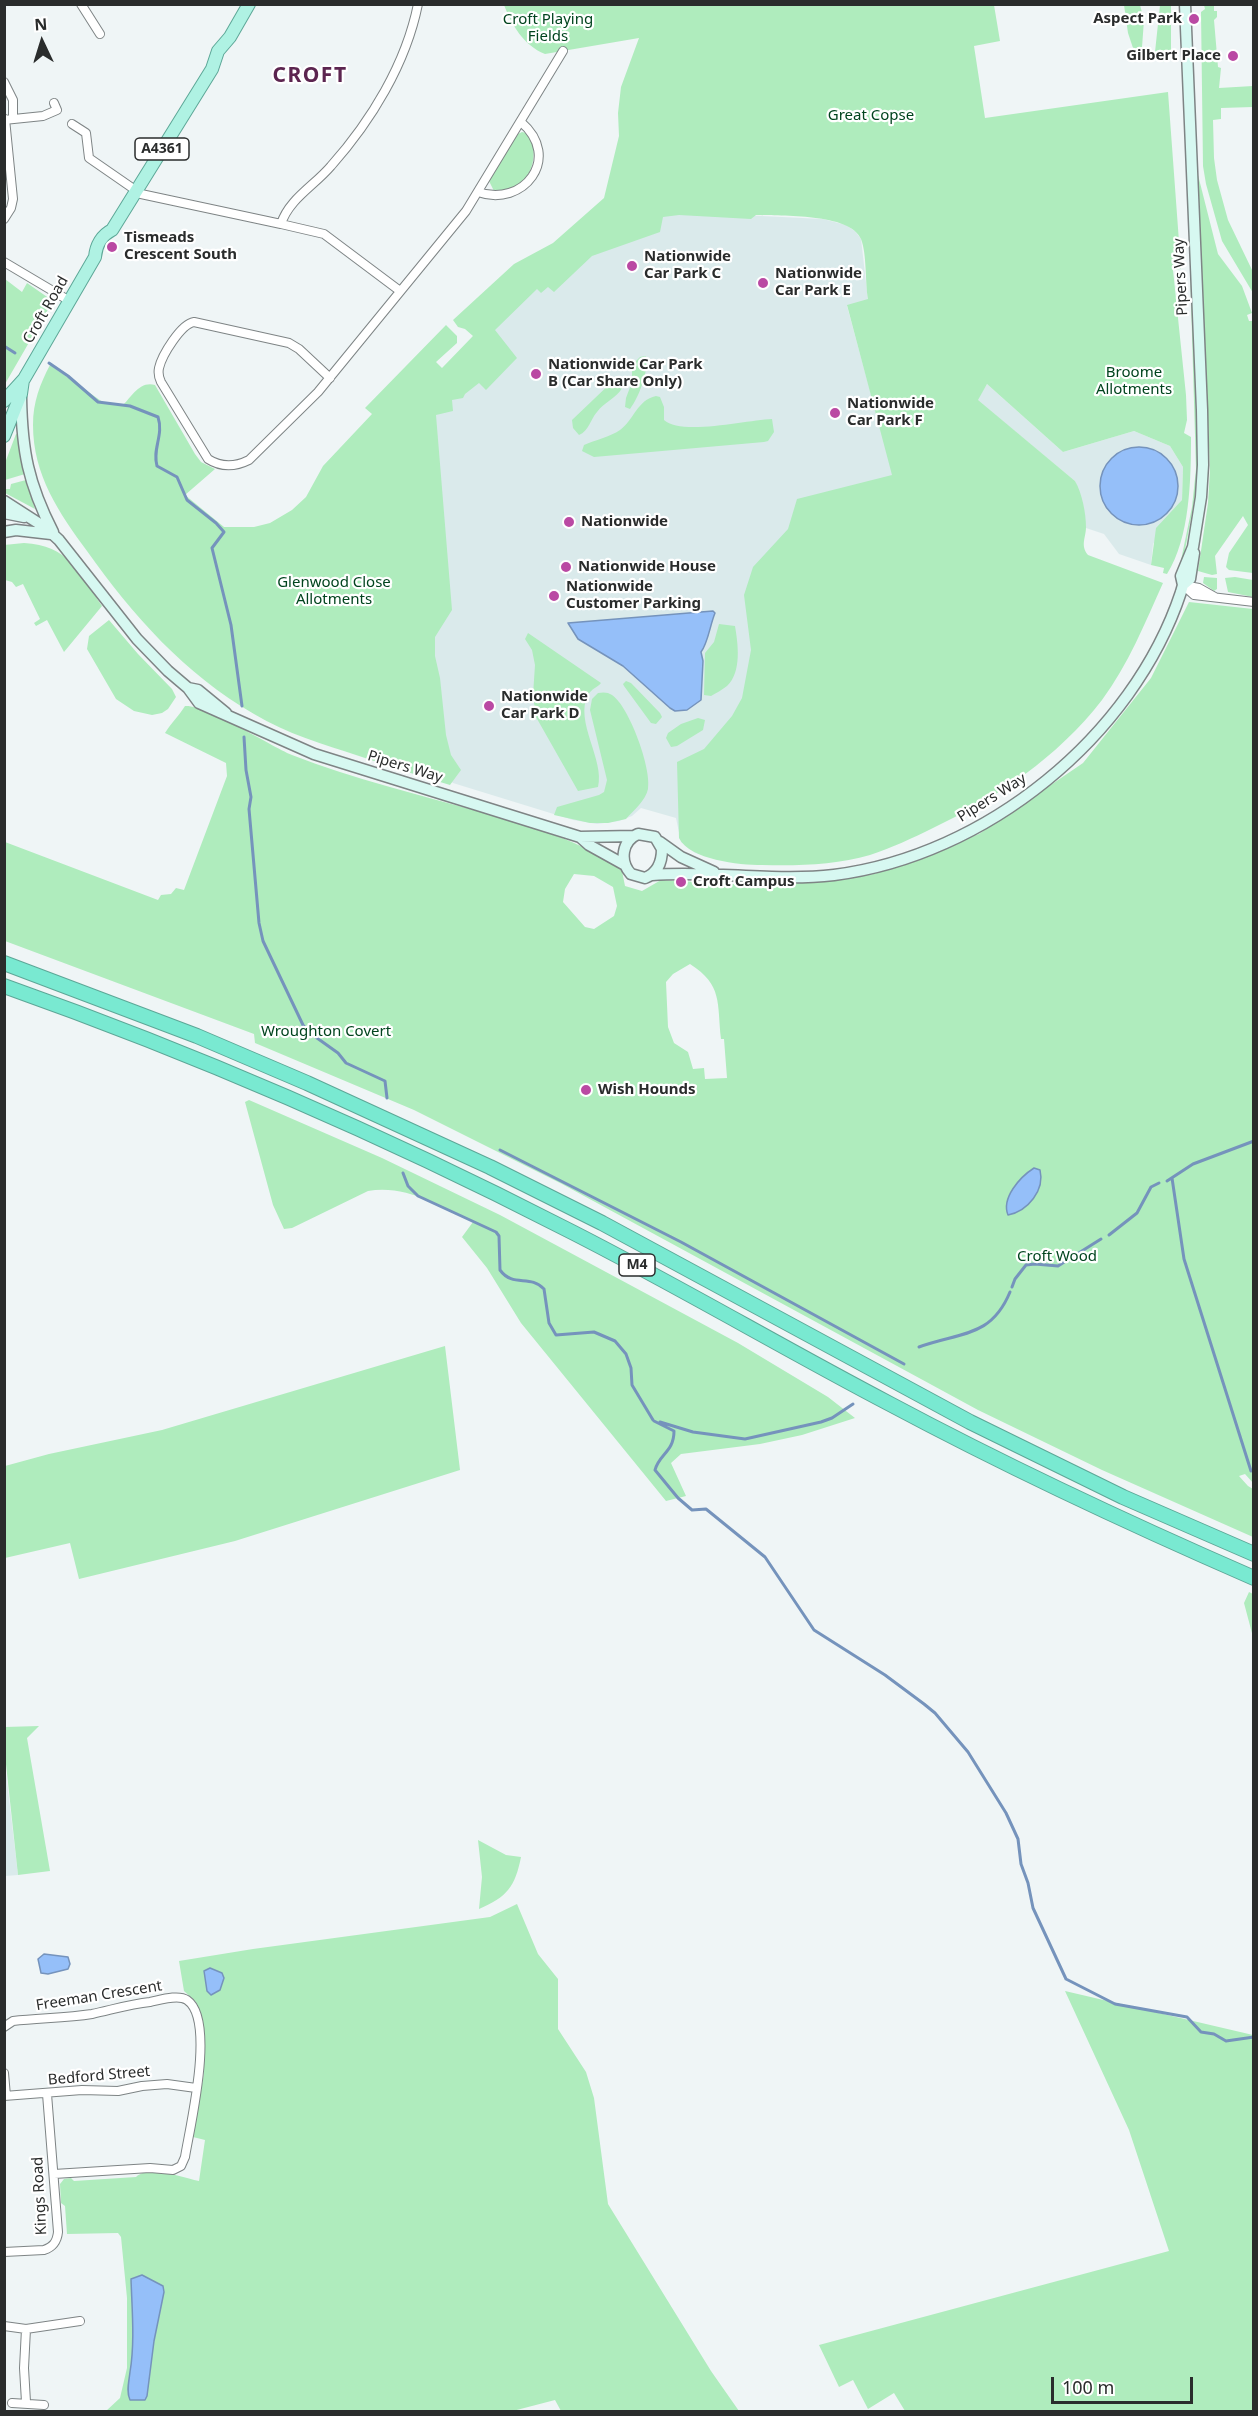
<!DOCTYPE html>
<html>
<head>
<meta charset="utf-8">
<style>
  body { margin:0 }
  #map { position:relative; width:1258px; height:2416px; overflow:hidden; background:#eff5f6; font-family:"Noto Sans",sans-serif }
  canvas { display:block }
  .frame { position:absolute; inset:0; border:6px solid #2a2c2c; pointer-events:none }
  .north { position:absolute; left:12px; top:12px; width:60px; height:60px; -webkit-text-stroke:4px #fff; paint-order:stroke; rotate:356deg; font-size:16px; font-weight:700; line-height:24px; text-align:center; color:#2a2c2c }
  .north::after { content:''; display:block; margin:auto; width:21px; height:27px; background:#2a2c2c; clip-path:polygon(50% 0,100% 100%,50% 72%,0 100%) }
  .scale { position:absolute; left:1051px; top:2377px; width:142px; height:27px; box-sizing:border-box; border:3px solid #2a2c2c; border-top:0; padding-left:8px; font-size:18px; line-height:21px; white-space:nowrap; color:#2a2c2c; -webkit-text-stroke:4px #fff; paint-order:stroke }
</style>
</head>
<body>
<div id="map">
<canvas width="1258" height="2416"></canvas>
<div class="frame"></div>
<div class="north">N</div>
<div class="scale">100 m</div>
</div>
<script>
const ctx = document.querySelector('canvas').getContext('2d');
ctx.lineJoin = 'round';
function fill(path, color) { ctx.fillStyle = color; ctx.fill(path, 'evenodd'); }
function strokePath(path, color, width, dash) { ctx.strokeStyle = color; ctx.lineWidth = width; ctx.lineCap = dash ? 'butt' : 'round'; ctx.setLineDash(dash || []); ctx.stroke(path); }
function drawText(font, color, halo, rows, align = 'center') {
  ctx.font = font + ' "Noto Sans",sans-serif'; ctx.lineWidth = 4.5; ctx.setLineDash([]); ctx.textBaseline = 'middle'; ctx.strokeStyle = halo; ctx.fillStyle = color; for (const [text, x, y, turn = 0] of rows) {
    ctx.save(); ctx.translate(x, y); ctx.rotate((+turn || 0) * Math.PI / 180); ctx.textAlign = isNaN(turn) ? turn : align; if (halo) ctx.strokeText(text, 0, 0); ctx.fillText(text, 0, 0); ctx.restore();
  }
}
const built = new Path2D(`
  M659,211L823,219L846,225L855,231L861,239L868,300L847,306L893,475L886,478L778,865L737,863L695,853L681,842L676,818L641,808L632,816L619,821L597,824L573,820L453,783L441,772L436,763L424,407L473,336L544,273Z
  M987,384L1063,452L1134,431L1170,446L1183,467L1182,500L1153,544L1151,565L1119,554L1104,534L1086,528L1081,498L1075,481L977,400Z
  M4,1755L18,1875L5,1876H4Z`);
const green = new Path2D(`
  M504,5H994L1000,41L974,46L985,118L1168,92L1181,269L1173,270L1186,395L1187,420L1184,433L1191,437C1191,479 1190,538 1167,574L1163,573L1164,568L1151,565L1156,528L1182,500L1183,467L1170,446L1134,431L1063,452L987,384L978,400L1075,481C1082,493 1086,513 1086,527C1086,538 1080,545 1088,555L1163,583C1145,623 1128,665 1102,700C1057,758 998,797 933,828C913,838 891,848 870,855C836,865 797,866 762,865C739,865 690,860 679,838L677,762L704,749L732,716L742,698L751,650L744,595L753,567L788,529L797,499L892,475L847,305L868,299C865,282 867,254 861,239C850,213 781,216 756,215L751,219L679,215L663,217L660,232L592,256L554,292L548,287L541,293L537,289L495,330L517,358L486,390L479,383L465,394L463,398L452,400L453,411L436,415L452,610L435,637V656L440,678L446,735L451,755L461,770L450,785C419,776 389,766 359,756C323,744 287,734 254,714C185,674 133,616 87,551C59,513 33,475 33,425C33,402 40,384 50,365L104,403L122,406C132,397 139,381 155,385L195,454L201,462L215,469L185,495L224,527H254L270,523L292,510L306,497L323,466L372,414L365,408L446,325L457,336V343L436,362L442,368L473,336L465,329L458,327L453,320L514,264L553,243L604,198L619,136L618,113L621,87L639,38L545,54C523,45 512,25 504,5Z
  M1124,5H1140L1144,20L1141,61L1137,60L1128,33Z
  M1160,5H1171V56L1164,62L1157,59L1155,52Z
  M1204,5H1214V11H1217V17L1214,20L1218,67L1221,68L1219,88L1253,86V107L1221,108V119L1213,120L1214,158L1217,180L1228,220L1253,272V293L1222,241L1206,184L1203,166L1201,12L1205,9Z
  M522,132L530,134C541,162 527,193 494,191L489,181L516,135Z
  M1198,175L1218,254L1242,286L1252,313L1247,315L1249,321H1253V573L1229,570L1226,567L1229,553L1248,525L1243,516L1215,556L1217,574L1212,575L1198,571L1208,503L1210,470Z
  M1190,268L1199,440L1197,486L1182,566L1180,565L1192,507L1196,469Z
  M5,279L22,292L27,283L53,301L5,384Z
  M646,356C649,371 639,397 630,409L625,407L626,398L632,382V365L640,357Z
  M616,378L622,388C617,398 604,402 597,412C590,420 589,431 579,435L573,428L572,420Z
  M656,396L660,397L664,407V420C681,436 747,420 772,419L774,432L768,441L764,442L594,457L582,451L584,445C595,440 610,437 620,430C634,420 637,400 656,396Z
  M16,434L19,435L25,474L5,480V463Z
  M26,480L35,509L5,493V489H10L11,484Z
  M24,543C68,545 80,573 102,606L64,652L47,620L36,626L34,623L40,619L23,584L16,587L12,582L5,580L4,545Z
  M1204,577L1217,578V589L1214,591L1203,583Z
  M1235,577L1253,580V597L1228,592L1225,578Z
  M1189,602L1253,609V1483L1245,1474L1239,1476L1248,1486L1253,1489V1537L1102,1470L978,1410L562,1184L414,1110L255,1043L254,1034L5,941V842L158,900L161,895L171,894L176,888L184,890L227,776L226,763L165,733C171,723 179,716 185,706C204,704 269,745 292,755C354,779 420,795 484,813C531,827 583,840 622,871L625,886L642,891L661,880L768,886L874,874L979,834L1083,763L1151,678ZM574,874L594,876L613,887L617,906L614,916L594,929L585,927L563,902L565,889ZM690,964C723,985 717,1003 721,1039H724L727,1078L705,1079L704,1068L693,1069L688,1052L674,1043L668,1027L666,982L673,974Z
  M109,620L138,654L172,689L176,697L168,709L162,713L152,715L134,711L116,699L87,649L89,636Z
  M719,624L735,626C738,644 742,672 727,686C722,690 716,693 711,696L704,695L705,653L714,642Z
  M528,633L601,683C598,687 591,689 588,695C574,721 605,760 598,787L578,791L536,717L533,695L535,665L532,650L525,639Z
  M626,681L631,683L660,713L662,717L656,724L651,723L624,686L623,684Z
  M598,693C603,692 608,692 612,695C629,706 652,769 648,789C646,800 633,811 626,819L608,823H590L554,815L557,807L599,795L604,792L607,780L590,710L592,699Z
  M698,718L705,720L703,730L677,746L671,747L666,738L668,733L681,724Z
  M249,1100L382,1158L500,1215L738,1343L828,1397L855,1418L802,1435L760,1444L681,1454L671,1463L686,1496L666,1501L521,1323L487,1268L462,1237L473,1222C442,1206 404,1184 368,1191L292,1228L284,1229L273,1205L245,1102Z
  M445,1346L460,1470L235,1541L79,1579L70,1543L5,1558V1466L49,1454L162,1430Z
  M1249,1592L1253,1594V1637L1244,1603Z
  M39,1726L27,1738L50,1871L18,1875L5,1755V1727Z
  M478,1840L506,1855L521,1857C515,1887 507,1897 479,1909L482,1877Z
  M517,1904L538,1954L558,1979V2029L586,2072L594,2098L608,2204L711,2371L739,2411H561L555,2400L509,2412L106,2411L120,2398L127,2368V2298L121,2237L118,2233L67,2234L65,2206L61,2203L60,2184L64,2179L71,2178L74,2181L136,2177C150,2164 182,2178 199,2181L205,2140L193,2137L204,2073V2033L196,2002L184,1991L179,1961L253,1949L490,1917Z
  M1065,1991L1253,2035V2411H905L894,2393L868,2409L853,2380L839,2387L819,2345L1169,2251L1129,2130Z`);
const water = new Path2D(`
  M1100 486a39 39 0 1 1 78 0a39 39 0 1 1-78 0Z
  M713,611L715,613C710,625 708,643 701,652L703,661L701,700L687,710L675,711L670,708L623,666L578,639L568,623Z
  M1034,1168L1040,1170C1045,1190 1028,1211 1008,1215C1001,1198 1020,1177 1034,1168Z
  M44,1954L68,1957L70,1964L68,1969L48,1974L41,1973L38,1959Z
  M210,1968L222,1973L224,1978L220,1990L211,1995L207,1991L204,1971Z
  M142,2275L163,2286L164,2292L154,2341L147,2396L145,2400H130C126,2392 129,2381 130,2372C135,2342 132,2310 131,2279Z`);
const stream = new Path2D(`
  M4,346L15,353
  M49,363L68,376L98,402L130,406L158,417C164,435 152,449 157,466L177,477L187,500L216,523L224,532L212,548L231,625L242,706
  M244,737L246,770L251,797L249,809L259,923L263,941L303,1025L310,1033L338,1053L346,1063L385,1081L387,1098
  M500,1150L681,1242L904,1364
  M403,1173L408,1186L418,1196L496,1232L499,1236L500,1270C513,1288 530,1274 544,1289L549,1323L556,1335L594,1332L615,1341L626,1354L631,1368L632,1385L653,1420
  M1172,1178L1184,1259L1251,1471
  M1167,1181L1193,1164L1254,1141
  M1109,1235L1137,1213L1151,1187L1159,1183
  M1012,1287L1015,1279L1026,1265L1035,1264L1058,1266L1101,1239
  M919,1347C960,1332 991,1338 1010,1292
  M654,1421L674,1431C674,1452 659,1454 655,1470L678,1498L692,1510L706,1509L765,1557L814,1630L885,1675L924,1704L935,1713L968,1752L1006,1813L1018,1839L1021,1864L1028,1883L1033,1908L1066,1979L1115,2004L1187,2017L1201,2032L1214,2034L1226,2041L1254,2037
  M660,1422L693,1432L745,1439L821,1422L832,1418L853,1404`);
const minor = new Path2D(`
  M81,4L100,34
  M4,82L13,100V119
  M4,120L43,116L57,110L54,103
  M72,124L86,133L89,158L141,194L281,224C289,199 314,186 331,166C371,121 406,64 418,4
  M478,192C523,208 563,158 521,122
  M4,219L11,208L13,199L5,119
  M281,224L324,234L400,291
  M4,262L68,300
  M330,378L299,349L289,343L194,322C181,324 162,355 159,368C158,373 159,378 161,382L208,459C222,468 235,467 249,460L318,392L466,211L563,51
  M1183,585L1194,595L1254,602
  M1183,585L1199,588L1215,597
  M4,2027L13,2021C39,2018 66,2018 92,2014C111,2010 130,2004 150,2002C160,2000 178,1994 187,2000C216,2020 190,2126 185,2157L181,2166L173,2170L150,2168L54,2174
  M4,2073L6,2096
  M4,2096L82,2090L118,2091L142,2086L167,2084L196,2088
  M4,2252L44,2250C53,2247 57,2242 58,2232L47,2094
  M4,2326L26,2329L80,2321
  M26,2402L24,2368L26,2329
  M12,2403L44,2405`);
const secondary = new Path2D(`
  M21,397C22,451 28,483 53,532
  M4,501L46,528L59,540L137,639L168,671L188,688L199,703L314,754L580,837L589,845L625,865
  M4,513L24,517
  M4,532L16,530L51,534
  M1183,585L1190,579L1194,553
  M188,688L198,690L226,713
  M638,834L655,837L662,849C662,862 658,873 645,878L631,874C619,861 622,841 638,834Z
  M580,837L634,836
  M660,842L681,857L714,872
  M652,875C713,870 773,882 834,875C985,856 1133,737 1181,592L1183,585L1181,576L1193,547L1201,497L1203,465L1202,410L1185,4`);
const primary = new Path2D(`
  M4,401L24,379L95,257C96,245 102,235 112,230L212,69L218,51L230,37L249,4
  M4,436L21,394L23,380`);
const motorway = new Path2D(`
  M4,963L197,1036L307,1083L490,1167L602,1223L970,1422L1123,1497L1254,1554
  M4,986C196,1054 385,1136 566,1229C675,1284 781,1347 890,1404C1008,1467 1130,1524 1254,1578`);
const markers = [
  [1194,19,6,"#ba49a3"],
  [1233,56,6,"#ba49a3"],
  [112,247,6,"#ba49a3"],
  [632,266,6,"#ba49a3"],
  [763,283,6,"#ba49a3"],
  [536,374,6,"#ba49a3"],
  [835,413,6,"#ba49a3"],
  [569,522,6,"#ba49a3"],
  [566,567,6,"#ba49a3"],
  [554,596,6,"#ba49a3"],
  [489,706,6,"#ba49a3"],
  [681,882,6,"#ba49a3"],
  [586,1090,6,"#ba49a3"]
];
const shields = [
  [162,149,54],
  [637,1265,36]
];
const shieldNames = [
  ["A4361",162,149],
  ["M4",637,1265]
];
const poiNames = [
  ["Aspect Park",1182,19,"right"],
  ["Gilbert Place",1221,56,"right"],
  ["Tismeads",124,238],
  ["Crescent South",124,255],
  ["Nationwide",644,257],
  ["Car Park C",644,274],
  ["Nationwide",775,274],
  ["Car Park E",775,291],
  ["Nationwide Car Park",548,365],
  ["B (Car Share Only)",548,382],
  ["Nationwide",847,404],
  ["Car Park F",847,421],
  ["Nationwide",581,522],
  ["Nationwide House",578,567],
  ["Nationwide",566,587],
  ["Customer Parking",566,604],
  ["Nationwide",501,697],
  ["Car Park D",501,714],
  ["Croft Campus",693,882],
  ["Wish Hounds",598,1090]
];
const parkNames = [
  ["Croft Playing",548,20],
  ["Fields",548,37],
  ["Great Copse",871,116],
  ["Broome",1134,373],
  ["Allotments",1134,390],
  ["Glenwood Close",334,583],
  ["Allotments",334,600],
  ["Wroughton Covert",326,1032],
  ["Croft Wood",1057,1257]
];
const streetNames = [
  ["Pipers Way",1181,277,-93],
  ["Croft Road",46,310,-60],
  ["Pipers Way",405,767,17],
  ["Pipers Way",992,798,-32],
  ["Freeman Crescent",99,1996,-9],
  ["Bedford Street",99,2076,-5],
  ["Kings Road",40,2196,-93]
];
const districtNames = [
  ["CROFT",310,76]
];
fill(built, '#daeaeb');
fill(green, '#afecbd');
fill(water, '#95bff9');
strokePath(water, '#7593bc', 1.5);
strokePath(stream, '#7593bc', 3);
strokePath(minor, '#7e8485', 10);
strokePath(secondary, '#7e8485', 13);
strokePath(primary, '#5da797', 14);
strokePath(motorway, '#5da797', 16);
strokePath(minor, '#fff', 8);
strokePath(secondary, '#d7f8f1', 10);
strokePath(primary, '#aff2e3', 12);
strokePath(motorway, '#79e9d1', 14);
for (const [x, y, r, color] of markers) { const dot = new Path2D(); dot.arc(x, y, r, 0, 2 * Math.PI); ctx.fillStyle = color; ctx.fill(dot); strokePath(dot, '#fff', 2); }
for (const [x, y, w] of shields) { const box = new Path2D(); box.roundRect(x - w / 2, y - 11, w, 22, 4.5); ctx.fillStyle = '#fff'; ctx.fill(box); strokePath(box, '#2a2c2c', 1.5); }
drawText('bold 14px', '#2a2c2c', null, shieldNames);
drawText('bold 15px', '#2a2c2c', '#fff', poiNames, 'left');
drawText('15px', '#01441e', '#fff', parkNames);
drawText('15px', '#2a2c2c', '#fff', streetNames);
ctx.letterSpacing = '1.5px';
drawText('bold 21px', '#5c2550', '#fff', districtNames);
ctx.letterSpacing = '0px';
</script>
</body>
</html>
